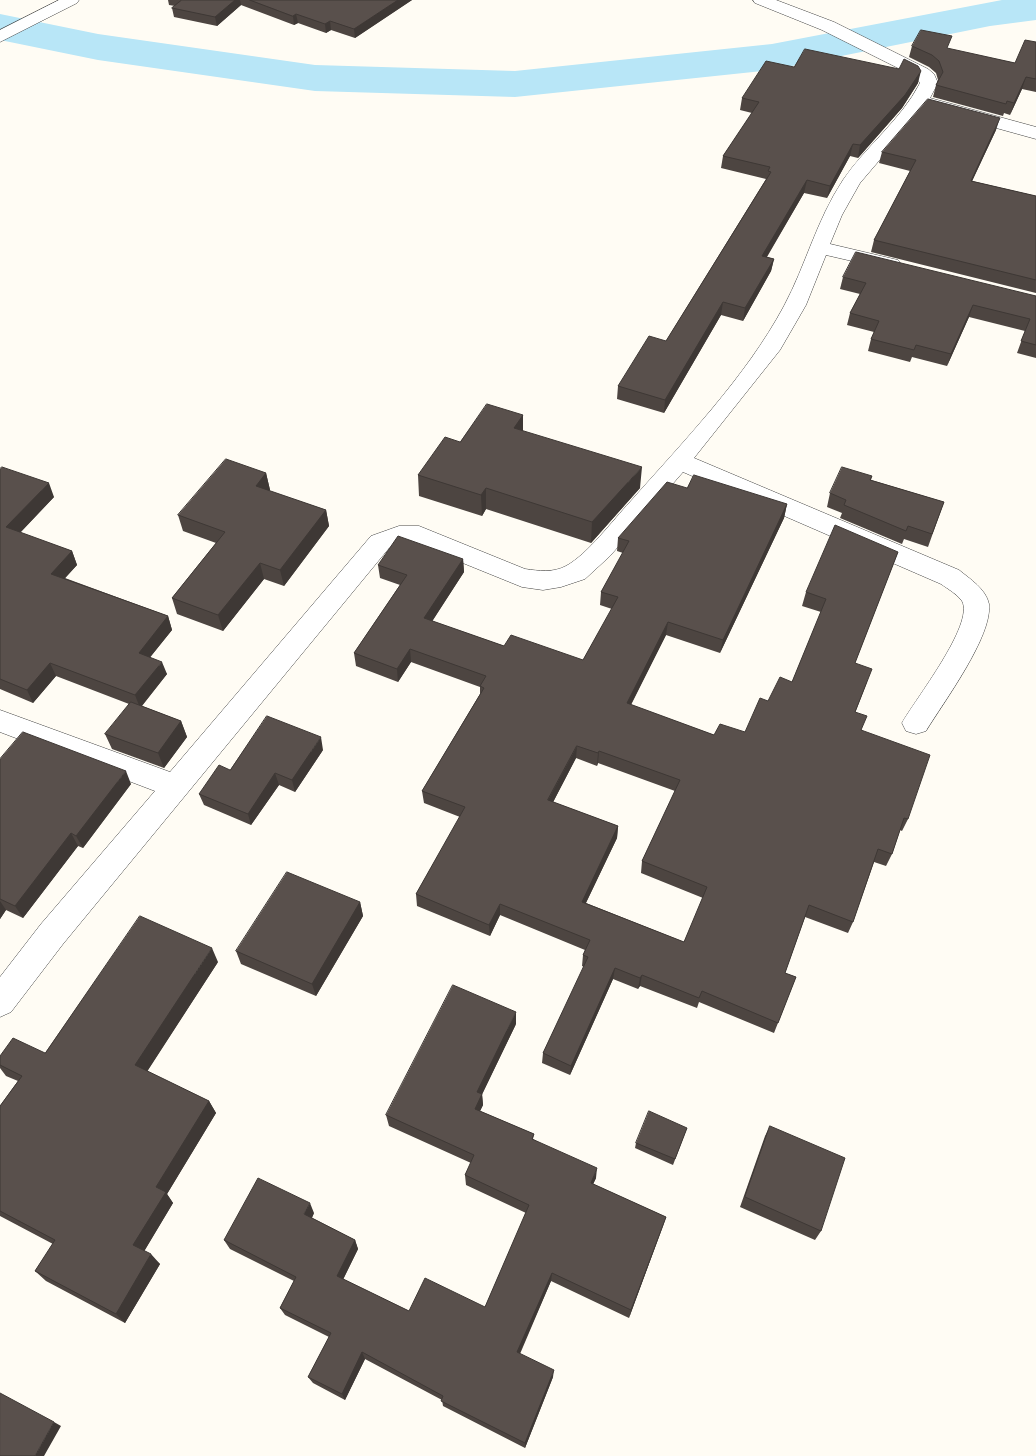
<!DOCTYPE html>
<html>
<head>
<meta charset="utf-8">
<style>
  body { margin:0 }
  canvas { display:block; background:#fffcf4 }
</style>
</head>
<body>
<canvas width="1036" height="1456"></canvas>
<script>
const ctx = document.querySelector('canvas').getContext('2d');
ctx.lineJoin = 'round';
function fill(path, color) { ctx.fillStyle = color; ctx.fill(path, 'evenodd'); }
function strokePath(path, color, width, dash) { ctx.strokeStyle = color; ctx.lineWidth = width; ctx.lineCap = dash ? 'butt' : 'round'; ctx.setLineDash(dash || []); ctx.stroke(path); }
const river = new Path2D(`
  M1002,0H1036V20L990,26L772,70L515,97L315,91L98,60L0,40V14L98,34L315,65L515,71L772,44Z`);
const street = new Path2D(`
  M59,0H79L77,3L0,42V30Z
  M753,0H776L834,22L928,69L934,74L938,83L930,98L1036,127V139L924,108L860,183L842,215L830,244L898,260L901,264L898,268L891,270L826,255L806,305L780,350L694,458L959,570C970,579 986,589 989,604C993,636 943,703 926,731L916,734L906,731L902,723C914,701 975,624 962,601C957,594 948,589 941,584L683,472L610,556L585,579L561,587L543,590L522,587L416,544H399L389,548L63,944L11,1012L0,1017V977L41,924L155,791L0,732V710L170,772L371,536L399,526H419L525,569C539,571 553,573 566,566C588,554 613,520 630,502C683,442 746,377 784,306C806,265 816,221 843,180C866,146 901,120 920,83L916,77L822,30L755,3Z`);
const wall = new Path2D(`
  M168,0H412L355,38L331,30L326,33L298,23L294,25L241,5L217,26L174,17L172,8L175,6L169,5Z
  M1036,42V92L1022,89L1010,115L1004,113L1003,116L933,97L936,85L938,80L936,73L929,67L909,57L912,46L948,49L1015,63Z
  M794,67L918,83L902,108L858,158L850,156L827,198L804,193L767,257L774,259L771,271L743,321L721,315L664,413L617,399L618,386L666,341L766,179L721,168L723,156L752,113L740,110L742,98Z
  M996,130L972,181L1036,196V293L871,252L874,240L910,171L879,163L882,152Z
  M843,277L1036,296V358L1017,353L1025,331L969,317L947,366L912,357L910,362L868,351L871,339L874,332L847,325L850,313L860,294L840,289Z
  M523,415V431L640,488L591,543L486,509L482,516L419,496L418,475L460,442Z
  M0,469L54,497L20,533L72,551L77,565L65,578L168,616L172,630L150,657L167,674L142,706L181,721L187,737L164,768L112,749L105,734L129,704L56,676L33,703L0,689Z
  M266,473L270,490L269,491L326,510L329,526L284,586L264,579L223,631L177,614L172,598L216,543L183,531L178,515Z
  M872,476L871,480L944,502L928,547L904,539L902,544L840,518L842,513L827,507L830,493Z
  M687,488L787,504L784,518L720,653L666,635L631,705L714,735L745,732L768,701L792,682L821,612L802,606L806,592L898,552L855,663L867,682L855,713L862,731L908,819L902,831L900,830L892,854L886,866L874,862L853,922L848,933L805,917L785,973L796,977L774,1033L699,1002L697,1008L640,986L638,989L613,979L570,1075L542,1063L543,1053L584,967L582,966L583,955L585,950L500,915L490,936L417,906L416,894L460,817L424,803L422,791L480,694V687L411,662L398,682L356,666L354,653L400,585L380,578L378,565L463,559L464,572L432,621L504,646L583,660L612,609L600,605L601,592L623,553L617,551L618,538ZM576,758L597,766L598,763L675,791L642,861L641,873L703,898L684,942L586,903L617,838L618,826L553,802Z
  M323,750L295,792L279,785L251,825L204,805L199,794L230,770Z
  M0,759L131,784L83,848L78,846L23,918L6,910L0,919Z
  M360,902L363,916L316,996L241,964L236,951Z
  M218,962L147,1071L209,1101L216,1113L167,1194L173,1203L144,1251L160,1264L125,1323L46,1281L35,1271L53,1244L0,1216V1106L18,1081L6,1076L0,1068V1056L45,1053Z
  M516,1024L482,1094L483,1105L480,1111L534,1134L533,1139L596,1178L593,1184L666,1217L629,1318L551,1281L520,1354L553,1377L525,1448L443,1406L442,1400L365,1359L345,1400L313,1383L308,1377L329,1337L285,1315L280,1308L294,1281L230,1249L224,1240L314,1213L312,1218L355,1240L358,1249L343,1279L409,1311L485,1307L526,1213L466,1185L465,1175L471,1163L389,1126L386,1115Z
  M770,1126L821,1231L815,1240L740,1207L765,1136Z
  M687,1128L673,1165L635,1148L636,1143Z`);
const shadedWall = new Path2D(`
  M235,0H240L241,5L217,26L215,17Z
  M398,0H412L355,38L354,29Z
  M296,14L298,23L294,25L293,16Z
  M330,21L331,30L326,33L325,24Z
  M921,71L918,83L902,108L858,158L860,145Z
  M1026,77L1022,89L1010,115L1014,103Z
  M1000,118L996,130L967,192L971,181Z
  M853,144L850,156L827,198L830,186Z
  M807,180L804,193L760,268L762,256Z
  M774,259L771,271L743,321L745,308Z
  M723,302L721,315L664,413L665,400Z
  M973,305L969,317L947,366L951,354Z
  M523,415V436L514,428Z
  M642,467L640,488L591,543L592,522Z
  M266,473L270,490L259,503L256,486Z
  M49,483L54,497L12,541L6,527Z
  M486,488V509L482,516L481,495Z
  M787,504L784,518L720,653L723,640Z
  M326,510L329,526L284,586L280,570Z
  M72,551L77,565L57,587L51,574Z
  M463,559L464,572L426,631L424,618Z
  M260,563L264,579L223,631L218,615Z
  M168,616L172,630L144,665L139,653Z
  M668,622L666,635L625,716L627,703Z
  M410,649L411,662L398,682L397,669Z
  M162,662L167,674L140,708L135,695Z
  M50,663L56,676L33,703L27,690Z
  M181,721L187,737L164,768L158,753Z
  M321,737L323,750L295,792L292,780Z
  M577,746L576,758L548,812V800Z
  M599,751L598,763L597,766L598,753Z
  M126,771L131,784L83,848L76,836Z
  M275,773L279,785L251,825L248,814Z
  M618,826L617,838L581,913L582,902Z
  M71,833L78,846L23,918L15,906Z
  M0,901L6,910L0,919Z
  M360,902L363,916L316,996L312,984Z
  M500,904V915L490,936L489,925Z
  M212,948L218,962L143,1078L135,1065Z
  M615,968L613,979L570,1075L571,1066Z
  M642,975L640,986L638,989L640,978Z
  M516,1012V1024L478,1103L477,1092Z
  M482,1094L483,1105L476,1119L475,1109Z
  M209,1101L216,1113L167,1194L173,1203L142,1255L133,1245L156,1187Z
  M597,1168L596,1178L589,1193L591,1183Z
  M310,1203L314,1213L309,1223L304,1214Z
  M666,1217L663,1226L629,1318L631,1310Z
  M355,1240L358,1249L341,1284L337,1276Z
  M151,1254L160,1264L125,1323L116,1314Z
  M552,1273L551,1281L517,1359V1352Z
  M362,1352L365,1359L345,1400L342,1394Z
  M554,1370L553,1377L525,1448V1443Z
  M54,1422L61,1426L44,1456H35Z`);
const building = new Path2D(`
  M182,0H235L215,17L172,8Z
  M250,0H398L354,29L330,21L325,24L296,14L293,16Z
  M921,30L952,36L947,48L1015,63L1025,40L1036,42V79L1026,77L1014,103L1007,101L1006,104L936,85L943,72L939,61L932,55L912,46Z
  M805,49L899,69L904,59L918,66L921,71L905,95L860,145L853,144L830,186L807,180L762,256L774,259L745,308L723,302L665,400L618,386L649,336L666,341L771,172L768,171L770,167L723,156L759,102L742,98L766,61L794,67Z
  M928,99L1000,118L971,181L1036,196V280L874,240L916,160L882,152Z
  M856,252L1036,296V345L1021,341L1030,319L973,305L951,354L916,345L914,350L871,339L879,321L850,313L866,283L843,277Z
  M487,404L523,415L514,428L642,467L592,522L486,488L481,495L418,475L445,437L460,442Z
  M226,459L266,473L256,486L326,510L280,570L260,563L218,615L172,598L225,532L178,515Z
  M2,467L49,483L6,527L72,551L51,574L168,616L139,653L162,662L135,695L50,663L27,690L0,679V469Z
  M842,467L872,476L870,480L944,502L932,534L908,526L906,531L844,505L846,500L830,493Z
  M694,475L787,504L723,640L668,622L627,703L714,735L720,724L745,732L760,698L768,701L780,677L792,682L826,599L806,592L835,525L898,552L855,663L872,669L855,712L867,716L861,730L930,755L908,819L904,818L892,854L878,849L853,922L809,905L785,973L796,977L778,1023L702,991L699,998L642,975L640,978L615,968L571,1066L543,1053L588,957L583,955L590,940L500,904L489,925L416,894L465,807L422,791L484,688L480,686L486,676L410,649L397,669L354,653L407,575L378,565L398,536L463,559L424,618L504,646L511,635L583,660L618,597L601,592L629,541L618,538L667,482L687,488ZM577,746L598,753L599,751L680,780L642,861L707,887L684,942L582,902L618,826L548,800Z
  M131,702L181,721L158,753L105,734Z
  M267,716L321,737L292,780L275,773L248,814L199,794L219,765L230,770Z
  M23,732L126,771L76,836L71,833L15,906L0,899V759Z
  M287,872L360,902L312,984L236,951Z
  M140,916L212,948L135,1065L209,1101L156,1187L166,1192L133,1245L151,1254L116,1314L35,1271L55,1240L0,1211V1106L22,1076L0,1065V1056L13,1038L45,1053Z
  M453,985L516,1012L477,1092L482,1094L475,1109L534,1134L532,1139L597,1168L591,1183L666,1217L631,1310L552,1273L517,1352L554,1370L525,1443L441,1401L443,1396L362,1352L342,1394L308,1377L331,1333L280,1308L296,1277L224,1240L258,1178L310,1203L304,1214L355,1240L337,1276L409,1311L425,1278L485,1307L529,1205L465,1175L474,1155L386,1115Z
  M649,1111L687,1128L675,1159L636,1143Z
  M770,1126L845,1158L821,1231L745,1197Z
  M0,1393L54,1422L35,1456H0Z`);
fill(river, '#b8e6f7');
strokePath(street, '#434343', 1);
fill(street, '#fff');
fill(wall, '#4d4541');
fill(shadedWall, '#3e3835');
fill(building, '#59504c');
strokePath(building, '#3e3835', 1);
</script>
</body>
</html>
